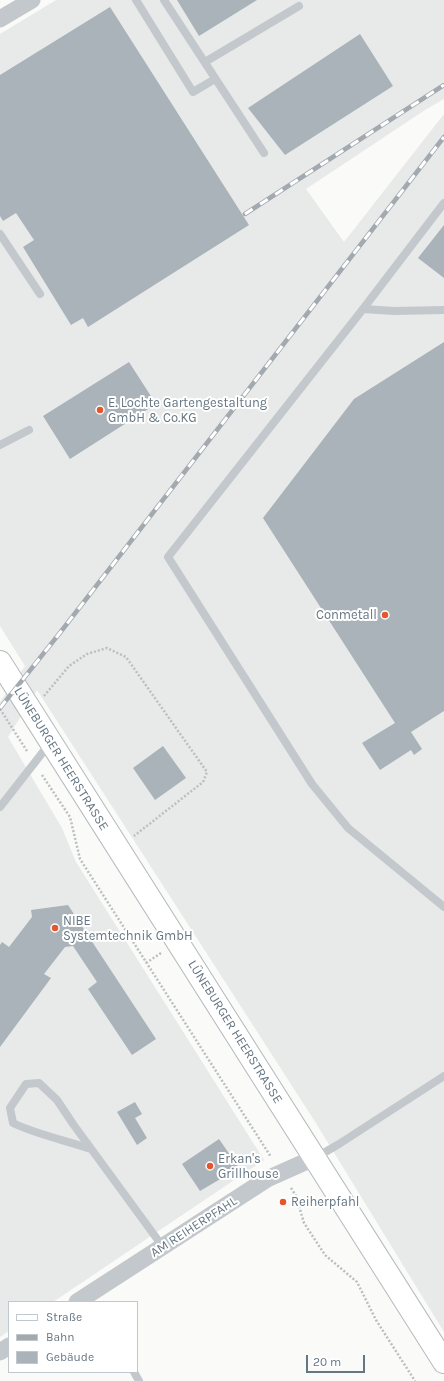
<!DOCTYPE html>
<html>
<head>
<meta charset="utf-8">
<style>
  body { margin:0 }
  #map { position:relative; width:444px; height:1381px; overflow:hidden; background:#fafaf8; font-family:Karla,sans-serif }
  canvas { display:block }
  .legend { position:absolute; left:8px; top:1301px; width:130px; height:72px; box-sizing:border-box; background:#fff; border:1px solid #c1c8cd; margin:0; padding:5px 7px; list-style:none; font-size:12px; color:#657683 }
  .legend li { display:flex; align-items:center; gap:8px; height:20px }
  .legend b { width:20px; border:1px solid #c1c8cd }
  .scale { position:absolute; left:306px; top:1355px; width:59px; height:18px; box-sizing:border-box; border:2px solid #657683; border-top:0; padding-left:5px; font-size:12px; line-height:14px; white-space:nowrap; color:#657683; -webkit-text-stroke:3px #fff; paint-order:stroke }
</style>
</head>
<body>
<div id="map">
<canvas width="444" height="1381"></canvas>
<ul class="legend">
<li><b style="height:5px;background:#fff"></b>Straße</li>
<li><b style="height:5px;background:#a2aab0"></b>Bahn</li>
<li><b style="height:11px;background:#aab3b9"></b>Gebäude</li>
</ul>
<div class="scale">20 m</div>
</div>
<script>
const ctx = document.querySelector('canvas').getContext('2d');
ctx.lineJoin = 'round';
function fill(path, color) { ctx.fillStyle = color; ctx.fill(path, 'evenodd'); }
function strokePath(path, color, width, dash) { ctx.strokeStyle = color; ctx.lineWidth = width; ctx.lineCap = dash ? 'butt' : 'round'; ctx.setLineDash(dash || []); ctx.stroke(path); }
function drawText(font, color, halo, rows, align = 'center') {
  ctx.font = font + ' Karla,sans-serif'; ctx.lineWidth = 4; ctx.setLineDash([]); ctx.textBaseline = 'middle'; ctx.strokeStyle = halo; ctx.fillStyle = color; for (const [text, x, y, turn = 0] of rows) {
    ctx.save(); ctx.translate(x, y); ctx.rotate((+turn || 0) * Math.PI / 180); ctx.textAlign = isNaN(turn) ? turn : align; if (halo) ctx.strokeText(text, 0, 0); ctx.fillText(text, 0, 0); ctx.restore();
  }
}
const built = new Path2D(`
  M56,0H444V99L425,110L306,189L344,242L444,114V1332L314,1120L37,690L8,737L62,828L76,862L264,1160L53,1302H9V1331L0,1337V702L25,666L0,626V34Z`);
const building = new Path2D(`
  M177,0H257L199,36Z
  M110,7L249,225L88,327L83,318L71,325L23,247L34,240L16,213L3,221L0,216V75Z
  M360,34L393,86L285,155L248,108Z
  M444,225V278L418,258Z
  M444,342V711L411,732L422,749L414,755L411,750L380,770L362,743L395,723L263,518L354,399Z
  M129,362L156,404L70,459L43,416Z
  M163,746L186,778L155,800L133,768Z
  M68,905L156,1039L132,1055L88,989L97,982L73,946L65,947L44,974L51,978L0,1047V945L2,942L9,947L32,917L31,910Z
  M135,1102L142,1114L135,1118L147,1138L137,1145L117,1112Z
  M219,1139L239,1168L200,1191L182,1164Z`);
const path = new Path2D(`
  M44,696L69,666L87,654L107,648L126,657L207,772L203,782L134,836
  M0,709L27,751
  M42,775L70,817L80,859L271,1157
  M146,963L161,953
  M291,1188L296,1196L304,1223L325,1255L357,1282L376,1320L415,1381`);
const lane = new Path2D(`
  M136,0L193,92L215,79
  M164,0L264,153
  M205,62L299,6
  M444,203L363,309L168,557L312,784L348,828L444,907
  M0,234L40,294
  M363,309L394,311L444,310
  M0,445L29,430
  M0,807L50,743
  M91,1149C65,1140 38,1135 13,1123L10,1108L26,1084L39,1083L57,1100L73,1124L163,1247
  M315,1158L339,1144L444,1076
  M134,1372L139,1381`);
const street = new Path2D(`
  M0,19L32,0
  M77,1302L267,1179L314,1158
  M0,1352L9,1346`);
const primary = new Path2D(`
  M0,662L444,1362`);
const rail = new Path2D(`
  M245,214L444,85
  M0,708L59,634L444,137`);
const markers = [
  [100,410,4,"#e4572e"],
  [385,615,4,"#e4572e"],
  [55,928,4,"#e4572e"],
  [210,1166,4,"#e4572e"],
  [283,1202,4,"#e4572e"]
];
const poiNames = [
  ["E. Lochte Gartengestaltung",108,403],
  ["GmbH & Co.KG",108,418],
  ["Conmetall",377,615,"right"],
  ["NIBE",63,921],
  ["Systemtechnik GmbH",63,936],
  ["Erkan's",218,1159],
  ["Grillhouse",218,1174],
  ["Reiherpfahl",291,1202]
];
const streetNames = [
  ["LÜNEBURGER HEERSTRASSE",61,759,58],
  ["LÜNEBURGER HEERSTRASSE",235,1032,58],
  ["AM REIHERPFAHL",194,1227,-33]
];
fill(built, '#e8e9e9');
fill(building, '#aab3b9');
strokePath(primary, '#b5babe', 24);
strokePath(path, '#bbbfc2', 2.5, [2, 2]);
strokePath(lane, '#c3c8cc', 8);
strokePath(street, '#c3c8cc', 17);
strokePath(primary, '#fff', 22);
strokePath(rail, '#a2aab0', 4.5);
strokePath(rail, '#fff', 3, [9]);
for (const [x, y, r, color] of markers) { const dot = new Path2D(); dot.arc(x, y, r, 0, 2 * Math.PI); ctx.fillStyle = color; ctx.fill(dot); strokePath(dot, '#fff', 1.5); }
drawText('13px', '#657683', '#fff', poiNames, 'left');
drawText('13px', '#657683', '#fff', streetNames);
</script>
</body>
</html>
